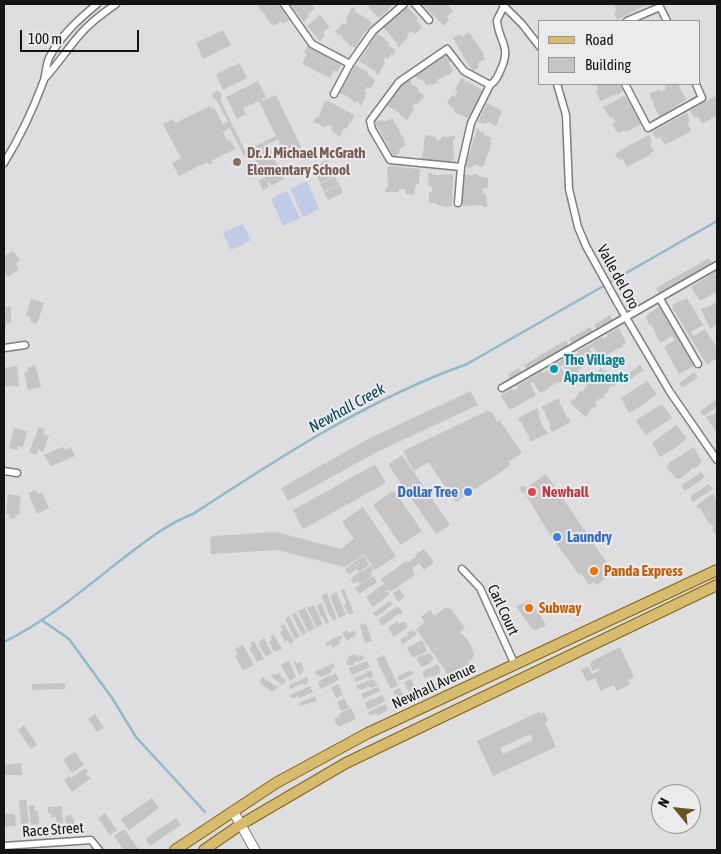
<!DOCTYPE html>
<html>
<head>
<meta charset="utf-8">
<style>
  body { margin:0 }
  #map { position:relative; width:721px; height:854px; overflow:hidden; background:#dedee0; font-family:"Asap Condensed",sans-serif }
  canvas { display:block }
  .frame { position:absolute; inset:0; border:5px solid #141415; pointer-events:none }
  .legend { position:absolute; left:538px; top:20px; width:162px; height:65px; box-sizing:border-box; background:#ebebed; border:1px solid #959597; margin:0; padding:6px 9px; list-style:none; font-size:15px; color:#141415 }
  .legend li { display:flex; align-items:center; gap:10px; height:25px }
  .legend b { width:25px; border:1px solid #959597 }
  .north { position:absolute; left:651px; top:784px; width:50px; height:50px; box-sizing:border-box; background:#ebebed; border:1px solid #959597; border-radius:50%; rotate:298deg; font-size:14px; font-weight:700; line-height:20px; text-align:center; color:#141415 }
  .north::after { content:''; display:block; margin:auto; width:18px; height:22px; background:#695121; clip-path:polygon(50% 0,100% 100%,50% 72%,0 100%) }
  .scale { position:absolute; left:20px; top:30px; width:119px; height:22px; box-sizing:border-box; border:2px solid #141415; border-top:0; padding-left:6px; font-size:15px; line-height:18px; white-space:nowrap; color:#141415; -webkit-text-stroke:4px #ebebed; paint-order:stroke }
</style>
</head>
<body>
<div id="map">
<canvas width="721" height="854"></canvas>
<div class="frame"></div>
<ul class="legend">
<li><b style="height:6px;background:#d7bb6f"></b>Road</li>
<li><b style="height:14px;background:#c6c4c4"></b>Building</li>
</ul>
<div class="north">N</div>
<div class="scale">100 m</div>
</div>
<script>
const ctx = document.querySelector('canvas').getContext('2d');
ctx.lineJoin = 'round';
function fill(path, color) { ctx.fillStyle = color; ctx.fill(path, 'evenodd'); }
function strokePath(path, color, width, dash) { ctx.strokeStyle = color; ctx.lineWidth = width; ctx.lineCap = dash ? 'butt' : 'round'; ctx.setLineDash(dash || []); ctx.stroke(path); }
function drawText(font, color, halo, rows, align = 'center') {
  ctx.font = font + ' "Asap Condensed",sans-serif'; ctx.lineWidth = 4; ctx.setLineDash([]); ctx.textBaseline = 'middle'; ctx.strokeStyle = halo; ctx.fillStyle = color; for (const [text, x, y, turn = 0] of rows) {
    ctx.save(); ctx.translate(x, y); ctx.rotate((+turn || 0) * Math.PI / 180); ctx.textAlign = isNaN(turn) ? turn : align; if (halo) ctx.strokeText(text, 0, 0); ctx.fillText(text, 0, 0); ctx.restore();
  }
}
const green = new Path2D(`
  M307,181L319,209L303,217L290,189Z
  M287,191L300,218L283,226L271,199Z
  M243,224L251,240L231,250L223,233Z`);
const stream = new Path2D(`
  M43,621L69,639L112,698L136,737L205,812
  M4,642C47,621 84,589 122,559C145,542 166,524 193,514C280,457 369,399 467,364L717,221`);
const building = new Path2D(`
  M258,4H279L289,20L282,24L281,21L273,26L266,18L267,17L257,6Z
  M290,4H312L315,9L308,14L309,16L304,22Z
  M368,4H394L379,18L369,8L370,6Z
  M422,4H447L453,11L447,17L449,20L444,26Z
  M613,4H645L646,5L617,20L614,12L617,11Z
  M352,7L356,10L355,12L368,19L372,23L366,32L365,31L355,48L349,45V44L343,39L342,36L335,32L343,23L345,25L348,20L346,19Z
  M407,7L418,18L416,19L422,28L415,34L411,31L407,35L408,37L399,47L396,44L398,42H396L384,28V26Z
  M320,15L330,27L323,33L325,35L320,41L307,26Z
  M223,30L231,45L203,59L196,43Z
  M469,32L484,54L483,55L485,59L478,63L479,66L474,71L469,66L453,38L460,34L462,37Z
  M377,34L383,37L389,43V46L396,50L393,55L391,54L388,59L386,57L383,62L385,63L378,75L375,72L376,71L375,70L374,71L372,69L359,61Z
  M307,46L340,64L341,65L339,69L337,72L334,70L330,78L306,66L302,63L307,55L304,53Z
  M448,54L451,61L449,63L453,70L450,74L437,80L438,82L432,85L431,84L427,86L422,79L420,80L417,78L415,75L420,70Z
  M239,63L247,78L223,90L216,74Z
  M355,65L368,72L367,74L375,80L372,87L369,88L367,87L364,92L367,93L361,106L358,103L359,101H357L356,103L347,96L340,94V91Z
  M461,78L465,80L464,82L465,83L466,81L482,90V92L468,118L454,112L455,110L447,103L450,97L453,95L455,97L458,92L455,91Z
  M406,79L412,82L411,84L418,88V91L425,96L417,104L415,103L412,107L414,109L407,120L404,118L405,117H402L398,112L388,106V104Z
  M258,81L266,97L262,99V101L276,95L302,149L289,155L287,152L284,153L286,156L280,159L275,150L282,147L278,139L268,144L284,179L271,186L270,182L267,183L269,187L263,190L258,181L264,178L252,152L244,156L230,128L223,132L227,141L230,140L235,149L211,161L213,163L209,165L207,162L179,176L172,163L181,158L163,124L173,119L175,123L210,106L211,109L214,107L223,125L228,122L217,101L212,96L213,93L216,91L220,92L222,96L220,99L245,151L276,136L259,101L243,108L246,114L237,119L226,97Z
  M592,84H619L623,91L618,95L617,94L600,101L596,91L598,89L596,84L593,86Z
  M669,84H678L683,94L687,99L660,117L656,111H657L653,104L654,103L649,94L660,89L661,92L666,89L665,86Z
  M717,95V115L702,124L698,116L694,118L690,111L691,110Z
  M624,96L626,97L641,124L626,132L624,130L618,133L613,126V124L616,122L613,117L610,118L603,107L607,105L609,106L608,105Z
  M325,101H328L354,115L352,122L350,121L347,128L343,129L340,137L331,130L332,127L327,125L326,127L313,122L316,117L318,118Z
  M487,103L502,111L496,126L488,122L486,124L478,122Z
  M687,113L690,121L687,122L691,130L688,133L665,145L660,137L656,139L653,133L654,131Z
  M392,118L405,141H404L406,145L399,149L400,152L394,157L375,122L383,120L384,122Z
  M477,129H480L479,132H484V135L491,137L490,142H492L483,167L474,164L473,167L470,168L466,167V164Z
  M425,135L436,137V140H441L442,137L455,136V140H453V142L454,160H452V162L436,160V161L422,160Z
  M649,135L652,142L650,144L654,151L650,153V155L627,167L623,159L620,160L617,158L615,154L621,150Z
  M327,160L335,176L320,183L312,168Z
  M390,166L420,169L419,184H416L414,195L406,194L405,189H399L398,192H385V188H387L388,186L387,168Z
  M428,173H432V175H434V173L436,175L452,174L453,176L452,206L445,207L438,205L436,203H429V192H432V186H429Z
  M463,174L473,176V174H478V176L488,178V187L487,188H483V194H486L487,207H483V205L463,206V204H461Z
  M335,177L339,185L324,192L320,184Z
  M340,185L343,193L328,200L324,193Z
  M13,251L20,260L15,264L19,269L8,277L4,272V256Z
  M709,258L712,263L659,294L656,288Z
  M716,271L717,272V291L700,301L691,287Z
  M687,298L703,325L691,332L694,336L705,329L717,348V358L707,365L673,309L672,305Z
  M31,299L44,303L37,324L30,322L31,317L26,316Z
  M716,302L717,303V324L710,329L701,309L712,305V304Z
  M659,306L693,363L694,366L679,374L664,347L675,340L672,336L661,343L655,334H656L651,324L649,325L647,320L646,316Z
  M4,307H11V322L6,324V328H4Z
  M610,315L613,321L597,330L594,325Z
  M590,327L594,332L572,344L569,339Z
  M619,328L626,343L622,345L623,346L618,349V348L605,357L604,356L600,358L593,347L590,349L596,360L592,362L593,364L589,366L587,364L578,370L579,372L570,376L563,365L560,366L567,378L563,381L558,383V382L548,388L549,389L540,393L533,382L530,384L536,395L510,410L501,396L503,394L512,389L513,391L518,388L517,386L525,381L542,371L543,373L548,370L547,369L572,354L573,356L578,353L577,351L586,347L602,337L603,339L608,336L607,334Z
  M566,340L569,346L527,370L524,365Z
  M35,365L41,387L28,390L24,373L28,372L27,368Z
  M640,365L644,370L623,384L620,379Z
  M17,366L19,386H5L4,368Z
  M519,368L522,373L511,380L508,374Z
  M601,368L611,375L610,376L617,383L614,387L612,385L602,399L600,398L595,403L597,405L594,408L592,407L586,417L570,403L573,399L574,400L581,390L582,392L593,377L594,379L599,373L598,372Z
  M694,372L698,377L682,388L679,383Z
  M647,381L657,394L641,406L629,413L621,398Z
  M471,391L478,405L377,452L288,501L281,488L370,438Z
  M559,398L561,406H562L567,418L569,417L571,422L552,432L549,427L551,426L545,414L546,413L541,407Z
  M717,399V407L704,416L700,411Z
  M662,404L672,418L646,435L636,422L638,419Z
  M537,408L540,413L538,414L543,427L548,433L530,442L528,433L527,434L521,421L520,422L518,418Z
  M487,411L493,413L497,422L500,421L522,453L508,462L511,465L456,502L428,462L414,471L403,451Z
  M717,411V433L706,417L710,415L711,416Z
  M676,425L687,438L677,447L660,457L652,443Z
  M39,427L45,429L43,434L49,436L43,452L38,450L36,455L29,452Z
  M14,428L27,431L23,447L18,446V450L9,448Z
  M63,447L65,450L71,447L75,456L51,466L44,455Z
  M694,447L702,462L695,468L694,467L681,478L677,479L666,467L669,464V463Z
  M402,455L450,525L436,534L389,466V464Z
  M374,465L376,466L386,483L303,529L293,510Z
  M701,472L705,477L685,491L681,486Z
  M546,474L614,573L596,585L594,582L589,585L581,573L579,575L549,533L524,492L522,493L519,488L524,485L526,488Z
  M709,484L713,489L693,502L690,497Z
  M36,490L38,494L42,493L49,508L37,514L28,493Z
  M393,491L395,492L422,531L402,544H400L374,506V504Z
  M713,493L717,502V532L715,534L712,530L714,528L710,523L709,524L700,508L698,509L696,506Z
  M8,494L21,496L19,515L16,514L15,518H9L10,514H6Z
  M363,507L396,556L375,570L364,554L345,567L277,550L211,554L210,538L213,536L276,532L341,549L354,539L343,523V521Z
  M424,549L434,562L433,563L424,570L419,563L412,568L415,575L390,592L381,579L406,561L407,563L416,557L415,555Z
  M364,555L369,565L359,572L357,569L349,574L345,569Z
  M371,566L374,570L370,572L372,575L369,578L360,584L358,581L353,584L351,579L355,575Z
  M373,576L377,582L359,594L355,588Z
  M384,584L388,590L385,592H388L390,594L373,607L366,597Z
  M344,589L354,613L350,614H348L344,605L346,604L341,590Z
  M399,589L405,597L398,602L393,593Z
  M336,592L346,615L339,618L330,596Z
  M327,593L337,619L333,621L331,616L330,617L324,601L322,599V595Z
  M530,600L546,625L543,628L541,627L537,630L532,629L516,606Z
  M390,601L393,604L376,617L373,613Z
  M321,603L324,607L323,608L329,622L326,624L322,616L321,617L317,605Z
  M314,605L323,624L317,628L307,608Z
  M396,607L397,608L399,607L403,613L400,615L399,613L382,626L378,620Z
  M305,608L315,628L308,632L298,611Z
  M445,608L451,609L465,628L460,631L472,646L471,648L474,653L473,658L468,662L469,664L449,676L416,629L425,622L421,617L430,610L434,616Z
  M296,613L307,633L302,635L292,615Z
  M289,616L300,637L295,639L285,619Z
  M397,621L399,624L404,621L408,627L394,637L388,628Z
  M366,623L372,641L365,643L360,625Z
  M284,624L294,642L290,644L288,640L285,642L280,632L283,630L280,626Z
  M347,630L349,633L354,630L356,635L347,641L342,633Z
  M411,630L413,632L414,631L417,634L402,645L400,639L408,635L407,633Z
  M273,634L282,649L274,652L269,642L272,640L270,636Z
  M341,635L342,639L339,640L340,643L332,648L331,644L327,646L325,643Z
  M264,638L272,653L269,655L266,656L259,645V642Z
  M422,640L427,651L413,658L407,648Z
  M254,641L264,659L257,662L249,648L252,646L250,643Z
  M243,645L254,665L243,670L235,656L238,654L235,649Z
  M620,647L634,677L628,680L630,684L617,691L614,685L611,687L610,686L601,691L595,678L587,682L581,670L588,666L592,674L600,670L599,668L592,671L590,662Z
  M430,653L434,659L430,662L431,663L421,667L416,658L423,654L424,655Z
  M356,654L357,657L362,655L364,659L359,662L358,661L354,663V665H347L346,661L349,660L347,657Z
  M384,655L398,685L391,689L376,659Z
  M289,661L296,677L290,681L281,665Z
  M296,661L297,664L301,662L304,670L301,672L302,674L299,675L294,662Z
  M367,661L370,667L352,675L349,668Z
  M333,663L335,667L331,669L332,672L320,677L319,675L317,676L315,672Z
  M438,664L441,670L439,671L440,674L425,678L422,672Z
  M411,670L414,674L399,681L397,677Z
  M366,671H372L373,677L369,679L368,677L356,682L354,678L367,673Z
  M278,673L286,681L282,685L271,676L274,674L277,675Z
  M336,673L339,680L321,689L318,682L330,675L331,676Z
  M262,677L276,686L277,685L279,686L272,692L260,683Z
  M307,677L309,681H307L308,683L304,685L303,683L290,689L289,685Z
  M448,677L450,683L433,691L430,686Z
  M373,679L378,685L371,688L370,686L361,690L360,688L358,690L356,686Z
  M411,679L416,689L409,693L404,682Z
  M65,683V689L32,690V684Z
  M338,684L343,695L336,698L331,688Z
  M310,686L313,692L299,698L298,696L292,699L290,695Z
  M378,687L380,691L363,699L361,694Z
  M400,688L407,704L400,707L393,691Z
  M382,695L385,700L383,702L368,710L365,703L372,698V700Z
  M315,696L317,701L300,706L299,703Z
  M344,698L349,708L341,711L337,702Z
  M386,704L388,710L387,711L377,716L376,713L370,716L368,712Z
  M351,708L356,719L338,727L334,719L340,717L339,714Z
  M539,712L540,714L544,712L548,721L545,723L556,747L493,776L477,741ZM530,734L533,740L503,754L500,748Z
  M95,714L104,728L97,732L88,719Z
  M24,725L37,745L31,749L18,730Z
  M75,752L84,765L72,773L63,760Z
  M21,763L22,775H4V765Z
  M86,768L88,772L85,774L91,778L72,792L64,780L69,776L71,778Z
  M152,798L159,808L129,830L121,819Z
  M19,800H26L29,823L21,824Z
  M34,805L35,811H38L39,824L31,825L29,806Z
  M62,806L63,824L57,825L56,817H51V814H48V807Z
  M105,813L117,830L110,835L98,818Z
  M4,814H15L16,826L5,827Z
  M72,815V818H74V824L66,825L65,816Z
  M176,818L181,825L150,846L145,839Z
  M124,829L125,830L139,850H124L114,836Z`);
const street = new Path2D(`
  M284,4L312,44L350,64
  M415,4L429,20
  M503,5L522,24L540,47
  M627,21L660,7L667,21
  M45,78C57,65 66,51 77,38C88,24 102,14 116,4
  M557,84L566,115L569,189L578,227L586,246L618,304L670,392L717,460
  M625,84L648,128L702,98L696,84
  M334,94L350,64L373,31L404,4
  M4,163C19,139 34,107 44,80C46,73 46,64 49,58C60,36 79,19 97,4
  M461,167L390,160L372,129L370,121L399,82L447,49L464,71L490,85
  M458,203L461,167L471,123L490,85C496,81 498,76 501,69C512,46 498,41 497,20L504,6
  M660,299L698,364
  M4,348L25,345
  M502,388L717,265
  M4,471L17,473
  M462,569L480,588L515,665
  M4,846L91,840L99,850`);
const secondary = new Path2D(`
  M233,811L255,850`);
const primary = new Path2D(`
  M175,850L276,783L368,733L717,570
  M204,850L240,825L346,763L717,585`);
const markers = [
  [237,162,5,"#8d6e63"],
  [554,369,5,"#0f9aa8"],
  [468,492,5,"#3f7fe0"],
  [532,492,5,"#e0444e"],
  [557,537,5,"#3f7fe0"],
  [594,571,5,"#e8710a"],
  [529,608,5,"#e8710a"]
];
const educationNames = [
  ["Dr. J. Michael McGrath",247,153],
  ["Elementary School",247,170]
];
const streetNames = [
  ["Valle del Oro",618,277,61],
  ["Carl Court",503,610,65],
  ["Newhall Avenue",434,686,-25],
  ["Race Street",53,830,-4]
];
const cultureNames = [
  ["The Village",564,360],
  ["Apartments",564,377]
];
const shopNames = [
  ["Dollar Tree",458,492],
  ["Laundry",567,537,"left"]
];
const healthNames = [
  ["Newhall",542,492]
];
const foodNames = [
  ["Panda Express",604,571],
  ["Subway",539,608]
];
const waterNames = [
  ["Newhall Creek",347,408,-29]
];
fill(green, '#c2cbe6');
strokePath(stream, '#92b9c9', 2.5);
fill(building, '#c6c4c4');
strokePath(street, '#7d7e7f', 9);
strokePath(secondary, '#7d7e7f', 11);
strokePath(primary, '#826311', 12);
strokePath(street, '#fff', 6);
strokePath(secondary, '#fff', 9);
strokePath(primary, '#d7bb6f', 10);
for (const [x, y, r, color] of markers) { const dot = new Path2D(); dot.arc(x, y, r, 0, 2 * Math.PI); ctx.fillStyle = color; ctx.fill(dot); strokePath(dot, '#ebebed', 2); }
drawText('bold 15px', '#785e54', '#ebebed', educationNames, 'left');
drawText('15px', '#141415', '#ebebed', streetNames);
drawText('bold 15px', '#0d838f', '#ebebed', cultureNames, 'left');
drawText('bold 15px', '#366cbe', '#ebebed', shopNames, 'right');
drawText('bold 15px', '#be3a42', '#ebebed', healthNames, 'left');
drawText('bold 15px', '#c56008', '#ebebed', foodNames, 'left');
drawText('italic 16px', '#0b4455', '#ebebed', waterNames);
</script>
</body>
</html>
